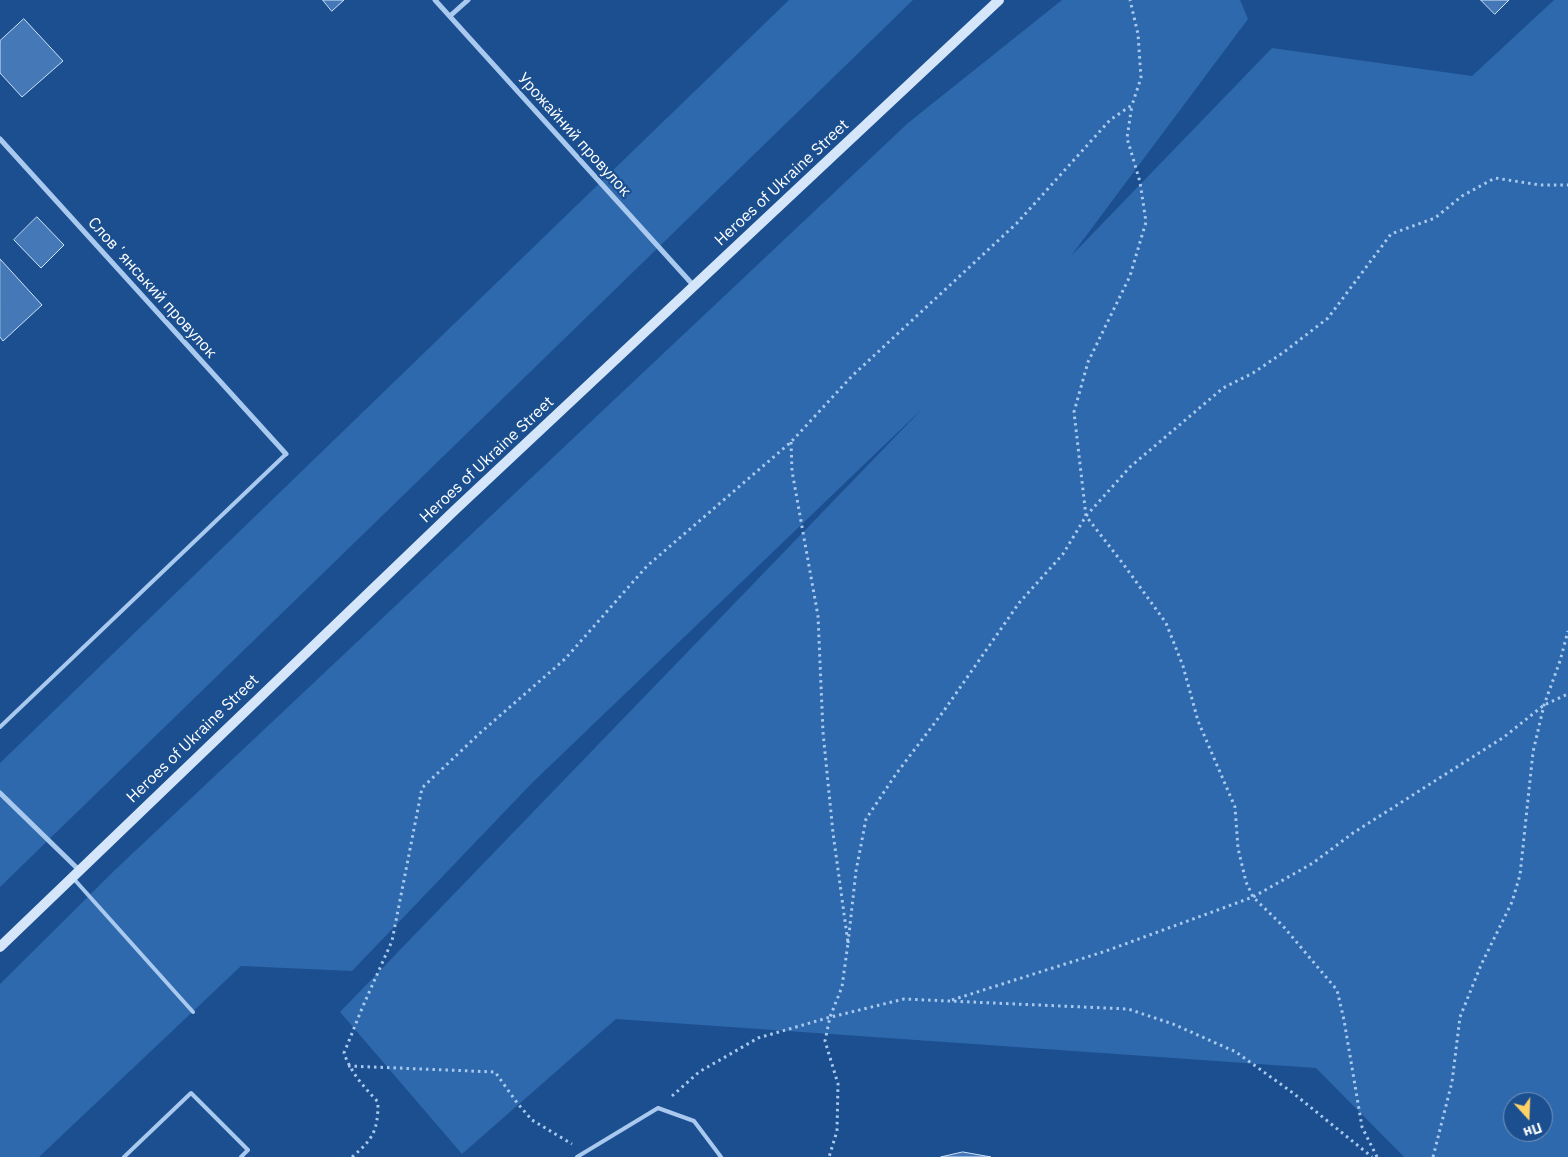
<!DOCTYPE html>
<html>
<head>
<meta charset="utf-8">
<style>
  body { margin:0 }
  #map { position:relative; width:1568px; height:1157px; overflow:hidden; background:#1b4f8f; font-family:"IBM Plex Sans",sans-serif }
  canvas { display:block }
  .north { position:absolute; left:1503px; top:1092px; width:50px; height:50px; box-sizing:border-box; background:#1b4f8f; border:1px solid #7695bc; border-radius:50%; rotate:160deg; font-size:14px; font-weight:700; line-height:20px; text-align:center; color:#fff }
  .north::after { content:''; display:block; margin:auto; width:18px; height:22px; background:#ffd166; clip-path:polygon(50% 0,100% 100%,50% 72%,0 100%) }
</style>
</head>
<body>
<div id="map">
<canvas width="1568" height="1157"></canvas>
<div class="north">Пн</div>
</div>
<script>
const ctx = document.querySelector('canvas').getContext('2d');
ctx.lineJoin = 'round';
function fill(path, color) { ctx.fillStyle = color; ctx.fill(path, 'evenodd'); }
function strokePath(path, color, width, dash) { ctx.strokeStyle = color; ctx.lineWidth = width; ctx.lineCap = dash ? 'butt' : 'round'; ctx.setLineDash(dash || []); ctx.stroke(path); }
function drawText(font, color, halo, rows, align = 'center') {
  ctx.font = font + ' "IBM Plex Sans",sans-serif'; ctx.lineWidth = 4.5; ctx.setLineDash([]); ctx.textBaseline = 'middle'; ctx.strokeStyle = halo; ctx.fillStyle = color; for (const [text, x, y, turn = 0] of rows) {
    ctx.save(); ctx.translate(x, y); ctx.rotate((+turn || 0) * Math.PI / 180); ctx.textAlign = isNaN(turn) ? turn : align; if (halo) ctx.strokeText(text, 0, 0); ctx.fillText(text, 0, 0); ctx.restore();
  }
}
const green = new Path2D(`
  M789,0H913L0,887V763Z
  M1062,0H1240L1248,19L1071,256L1272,48L1472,76L1554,0H1568V1157H1404L1316,1068L616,1019L462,1154L340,1012L923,408L532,783L352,971L241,966L39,1157H0V984L116,869L908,123ZM1513,1102H1543V1132H1513Z`);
const building = new Path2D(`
  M323,0H344L332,11Z
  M1481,0H1509L1495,14Z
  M24,19L63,61L22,97L0,73V41Z
  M37,217L64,245L41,268L14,240Z
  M0,259L42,305L3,341L0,337Z
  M963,1152L991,1157H941Z`);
const path = new Path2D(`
  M791,442L792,471L818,616L823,732L833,833L848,943L842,987L830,1017L825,1041L838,1084L837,1131L829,1157
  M848,943L856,871L866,819L896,774L943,712L1019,603L1063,554L1086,516L1074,412L1088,362L1130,276L1146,222L1140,182L1127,138L1132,105
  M952,1000L1106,951L1253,897L1313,863L1353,833L1504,737L1544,705L1568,694
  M348,1066L495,1072L518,1104L532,1120L572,1144
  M672,1096L699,1072L758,1038L827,1018L904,999L1128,1009L1173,1024L1236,1052L1293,1093L1372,1157
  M352,1157C373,1139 378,1131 378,1102C364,1087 351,1073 344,1053L363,1006L392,941L422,788L480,733L565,659L647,566L791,442L852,376L1017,223L1110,120L1132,105L1141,78L1138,34L1130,0
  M1377,1157L1362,1127L1344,1020L1337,990L1283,926L1253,897L1246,882L1238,848L1235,807L1198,721L1183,666L1166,623L1124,565L1086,516L1130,467L1223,388L1253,373L1284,352L1328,318L1391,234L1435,218L1462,196L1495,178L1540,185H1568
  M1433,1157L1452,1082L1460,1017L1481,965L1512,902L1520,875L1533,752L1544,705L1560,661L1568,631`);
const service = new Path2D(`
  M0,727L286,454
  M73,878L193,1012
  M124,1157L191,1093L248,1150L241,1157
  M577,1157L658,1108L694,1121L721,1157`);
const minor = new Path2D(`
  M435,0L694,286
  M450,16L468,0
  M0,139L286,454
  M0,793L79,870`);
const secondary = new Path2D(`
  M0,947L456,509L999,0`);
const streetNames = [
  ["Урожайний провулок",574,135,48],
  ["Heroes of Ukraine Street",782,183,-43],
  ["Словʼянський провулок",152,288,48],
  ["Heroes of Ukraine Street",487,460,-43],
  ["Heroes of Ukraine Street",193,739,-44]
];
fill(green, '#2e69ad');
fill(building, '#4478b7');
strokePath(building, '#cfe3fa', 1);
strokePath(path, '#a9c9ee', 3, [2.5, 4]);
strokePath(service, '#a9c9ee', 4);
strokePath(minor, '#a9c9ee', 5);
strokePath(secondary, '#d6e6fa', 10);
drawText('16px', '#fff', '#1b4f8f', streetNames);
</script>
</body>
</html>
